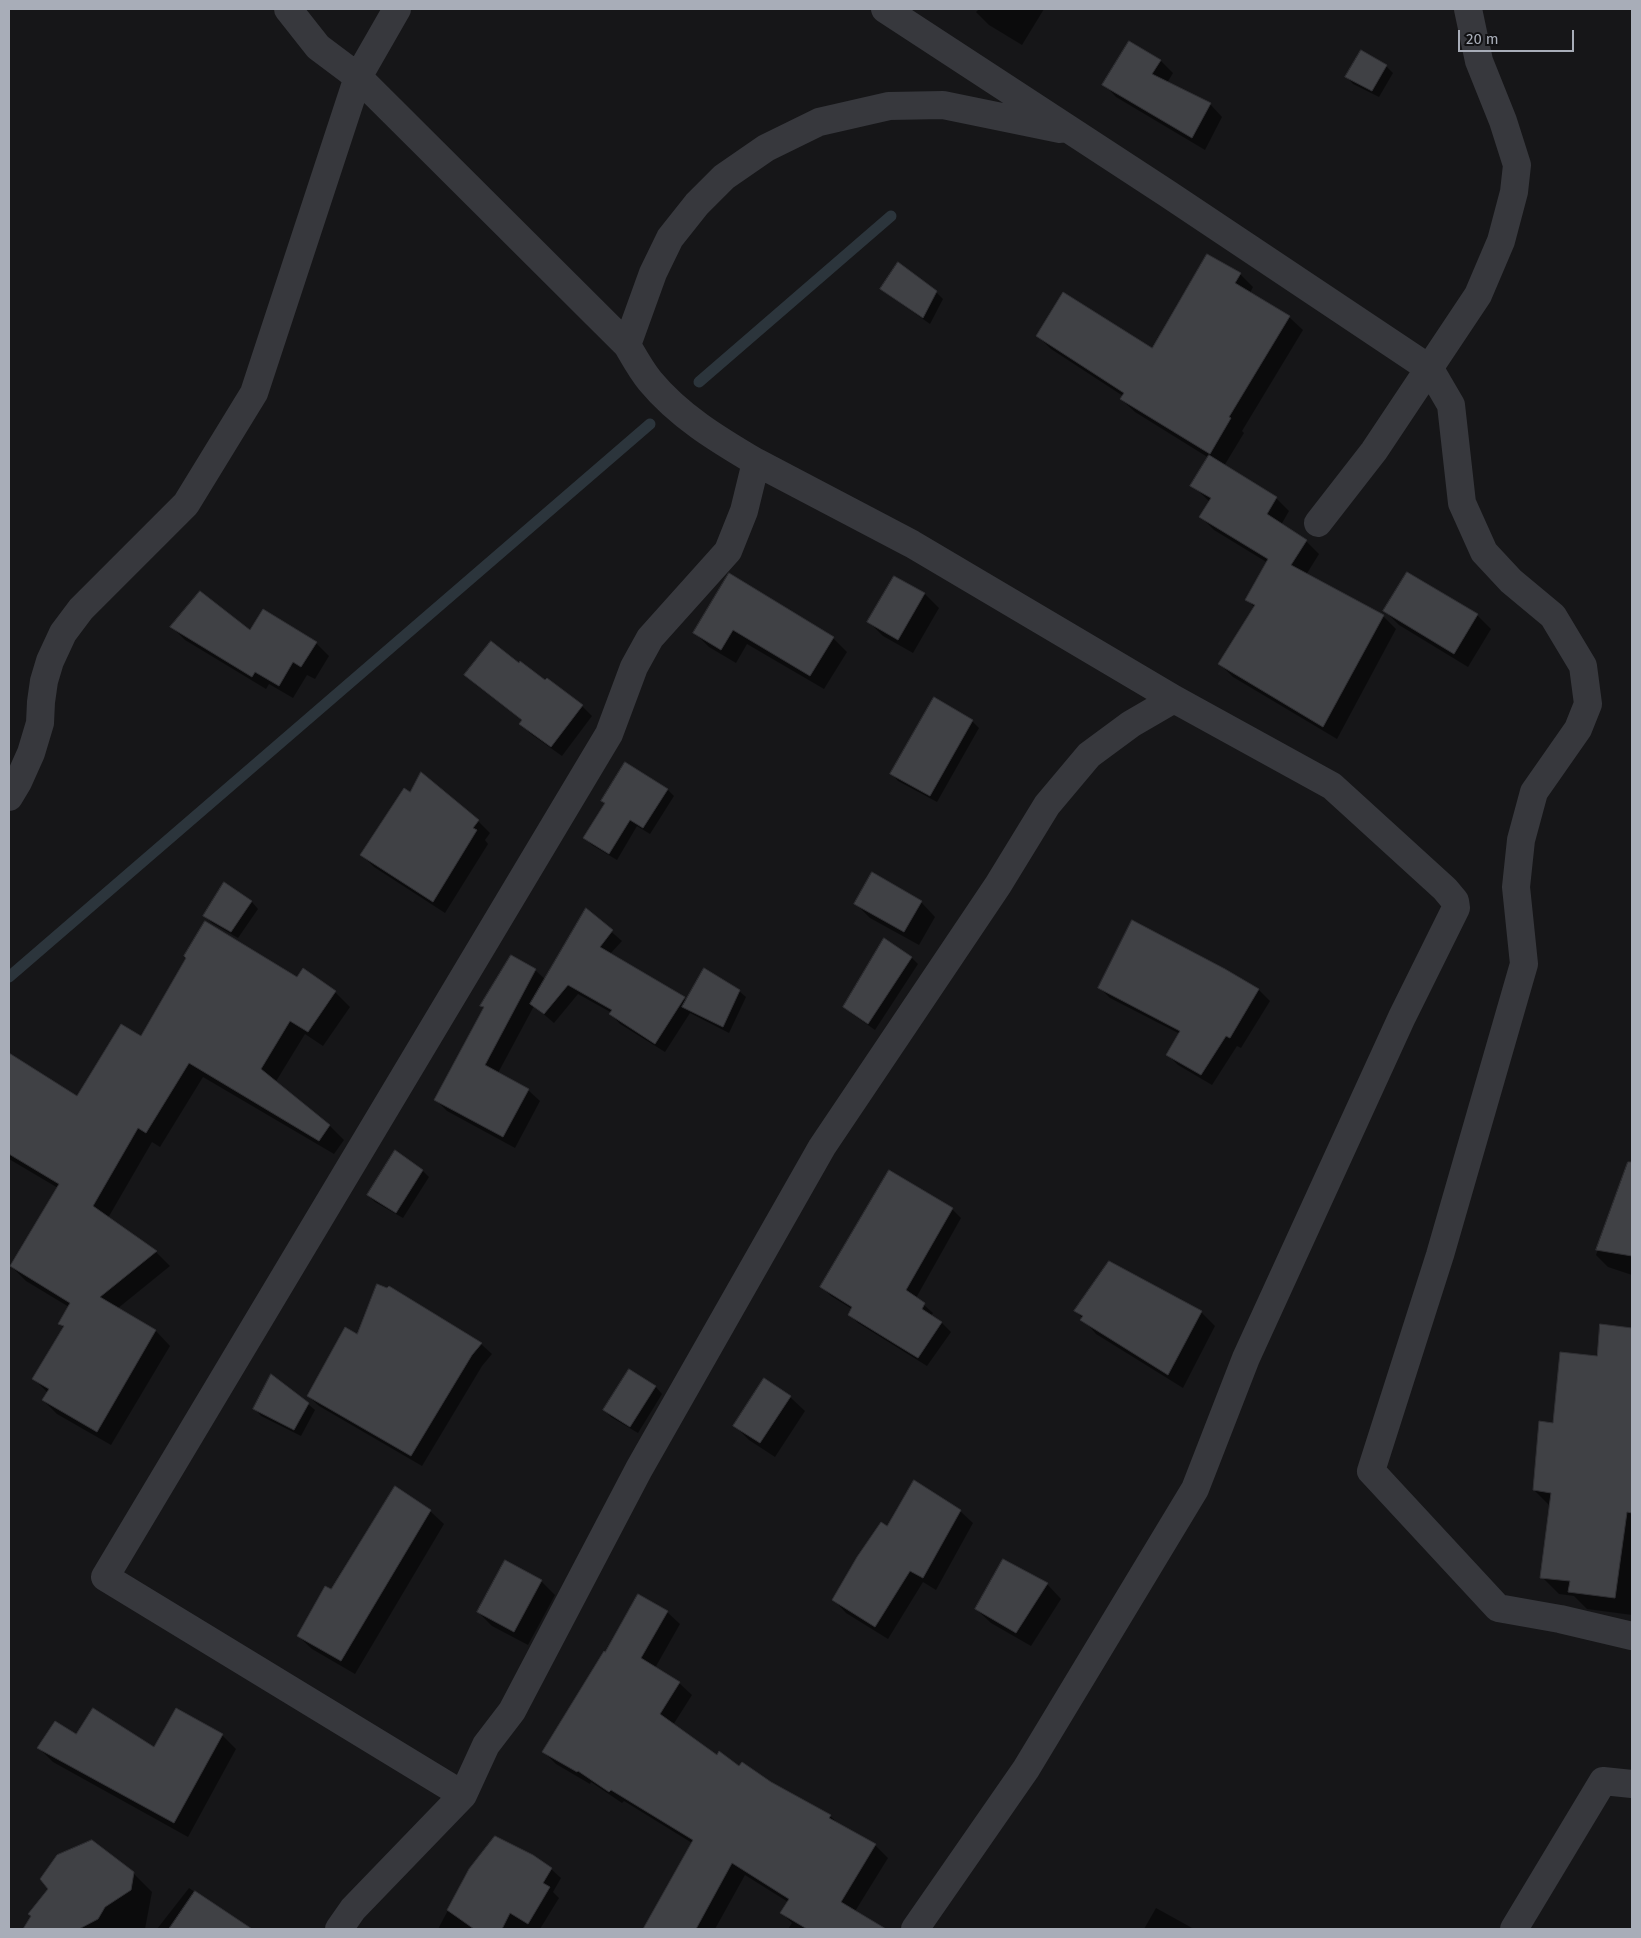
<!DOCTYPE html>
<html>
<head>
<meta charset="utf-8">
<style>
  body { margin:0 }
  #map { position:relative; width:1641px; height:1938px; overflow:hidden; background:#161618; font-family:"Fira Sans",sans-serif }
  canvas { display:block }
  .frame { position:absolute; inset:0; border:10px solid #a8adb8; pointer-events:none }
  .scale { position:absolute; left:1458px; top:30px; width:116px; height:22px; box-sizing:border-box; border:2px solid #a8adb8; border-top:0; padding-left:6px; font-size:15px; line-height:18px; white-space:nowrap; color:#a8adb8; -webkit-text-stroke:4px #111113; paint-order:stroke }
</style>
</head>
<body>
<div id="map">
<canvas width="1641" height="1938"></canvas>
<div class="frame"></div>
<div class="scale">20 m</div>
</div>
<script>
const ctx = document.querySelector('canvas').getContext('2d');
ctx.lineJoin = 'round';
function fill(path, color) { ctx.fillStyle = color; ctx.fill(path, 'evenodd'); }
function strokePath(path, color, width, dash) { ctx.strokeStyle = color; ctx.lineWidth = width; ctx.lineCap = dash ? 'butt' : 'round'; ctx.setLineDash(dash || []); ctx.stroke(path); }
const shadow = new Path2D(`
  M979,9H1044L1022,45L989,25L976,12Z
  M1129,42L1161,61L1173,73L1167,83L1210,104L1222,117L1205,150L1116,97L1104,84Z
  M1386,66L1393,73L1379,97L1353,84L1347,77Z
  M1240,274L1253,287L1250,293L1289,317L1303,330L1242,431L1244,433L1224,466L1276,498L1289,511L1281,525L1306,541L1319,554L1306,575L1383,616L1396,629L1337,739L1233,677L1220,664L1255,608L1247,599L1268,563L1214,530L1201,517L1210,502L1192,485L1209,458L1135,412L1121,399L1123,396L1051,349L1037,335L1153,350Z
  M882,289L936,292L943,299L930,324L889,295Z
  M730,575L833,638L847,652L824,689L747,644L736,663L709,647L695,633Z
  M895,577L925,594L939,608L913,653L883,636L869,622Z
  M1385,611L1477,615L1491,629L1468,667L1399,625Z
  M172,627L250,632L316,643L329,656L315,679L307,675L293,698L269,684L266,689L185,640Z
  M519,665L582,706L592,716L562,756L531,734L521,724L523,721L476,685L466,675Z
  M934,699L972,721L979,728L937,802L898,781L892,774Z
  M626,764L668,790L674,796L650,834L637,826L617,860L592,845L585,838L606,804Z
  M478,821L490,833L485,840L488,844L445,913L374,867L362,855Z
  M224,884L252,902L258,909L238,938L212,923L205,916Z
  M921,902L935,917L919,945L870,918L855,903Z
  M586,910L622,941L610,954L687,1001L739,991L746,997L729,1033L690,1013L665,1052L620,1024L611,1014L612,1013L578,994L554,1023L534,1006L498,1073L528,1090L540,1101L515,1148L447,1111L435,1099L485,1008L482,1005L535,970L546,980Z
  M884,940L912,958L918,964L875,1030L851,1013L844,1006Z
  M303,970L335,992L350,1007L323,1046L305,1034L275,1083L330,1126L344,1140L334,1154L203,1077L160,1147L152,1142L108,1218L156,1252L170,1266L117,1309L156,1331L170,1346L111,1445L57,1414L43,1400L48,1393L34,1379L64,1328L60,1323L69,1307L26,1281L11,1266L58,1188L9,1159V1114L11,1109L9,1108V1054L77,1098L141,1038L298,979Z
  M1224,970L1259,990L1270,1001L1241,1048L1237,1046L1212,1085L1178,1065L1167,1054L1180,1034L1110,998L1099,987Z
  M422,1170L429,1177L403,1218L375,1202L368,1195Z
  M1620,1189L1632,1194V1275L1608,1267L1596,1255Z
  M952,1209L961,1218L916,1298L933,1313L931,1316L942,1323L951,1332L927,1366L858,1323L849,1314L852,1309L831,1296L822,1287Z
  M1076,1311L1201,1312L1215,1326L1183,1388L1096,1334Z
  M1601,1325L1632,1329V1615L1587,1609L1574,1596L1559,1594L1542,1577L1551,1507L1534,1490L1554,1424L1598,1358Z
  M357,1335L481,1344L492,1354L482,1366L422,1466L319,1406L308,1396Z
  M629,1370L656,1387L662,1394L638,1433L611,1417L604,1410Z
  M790,1397L805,1411L775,1457L749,1440L735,1426Z
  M308,1404L315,1410L301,1436L261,1416L255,1409Z
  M430,1511L444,1524L355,1674L312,1649L298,1636Z
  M960,1511L973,1523L936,1590L923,1582L888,1639L846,1613L834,1600L888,1528Z
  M1004,1561L1047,1584L1061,1599L1031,1646L991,1623L976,1609Z
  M541,1581L555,1595L528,1645L492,1626L478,1612Z
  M667,1612L680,1624L655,1668L679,1683L692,1695L673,1725L717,1756L830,1816L840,1825L875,1845L888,1858L854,1913L866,1924L863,1929H788L792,1923L782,1913L788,1902L745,1875L715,1929H643L692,1843L624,1801L622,1803L591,1782L590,1784L556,1764L544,1752Z
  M222,1735L236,1749L188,1837L53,1762L39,1748L76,1736L154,1749Z
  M470,1869H551L561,1878L553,1892L559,1898L540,1929H438Z
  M133,1873L152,1892L145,1929H54L33,1909Z
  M189,1888L246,1927L249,1929H157Z
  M1156,1908L1194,1929H1144Z`);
const stream = new Path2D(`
  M699,382L891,216
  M9,977L650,424`);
const building = new Path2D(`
  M1129,41L1161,60L1152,74L1211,103L1192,138L1102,85Z
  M1361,50L1387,65L1372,91L1345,77Z
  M1207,254L1241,273L1235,283L1290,316L1229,417L1231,418L1210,454L1120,399L1124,393L1036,336L1063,292L1152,348Z
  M898,262L937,291L923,318L880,289Z
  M1209,455L1277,497L1267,514L1307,540L1291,565L1384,615L1323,727L1218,664L1255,605L1245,600L1268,559L1199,517L1211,498L1190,486Z
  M1407,572L1478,614L1454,654L1383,611Z
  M729,573L834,637L810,676L733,630L721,650L693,633Z
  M894,576L925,593L898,640L867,622Z
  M200,591L250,630L263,609L317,642L301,667L293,662L279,686L255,672L252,677L170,627Z
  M491,641L519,663L520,661L545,680L547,678L583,705L551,747L519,724L522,720L464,675Z
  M934,697L973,720L930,796L890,774Z
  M625,762L668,789L643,828L630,820L609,854L583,838L605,803L601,801Z
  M421,772L479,820L473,828L477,830L433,902L360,855L404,788L410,792Z
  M872,872L922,901L904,932L854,904Z
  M224,882L252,901L231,932L203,916Z
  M586,908L613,930L600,947L685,997L655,1044L609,1014L612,1010L568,985L544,1014L530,1004Z
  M1132,920L1225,969L1259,989L1230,1038L1226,1036L1201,1075L1166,1055L1180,1031L1098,988Z
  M205,921L297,977L303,968L336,991L308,1032L290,1021L261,1069L330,1125L319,1141L189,1063L146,1133L138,1128L93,1206L157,1251L100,1297L156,1330L97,1432L42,1400L49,1389L32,1379L64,1326L58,1324L70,1303L10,1266L59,1184L9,1154V1053L77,1096L121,1024L141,1036L186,958L184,956Z
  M884,938L912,957L868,1024L843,1007Z
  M511,955L536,969L485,1065L529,1089L503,1137L434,1100L484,1007L480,1006Z
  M704,968L740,990L723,1027L682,1007Z
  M395,1150L423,1170L396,1213L367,1195Z
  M1628,1162H1632V1256L1596,1250Z
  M889,1170L953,1208L906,1290L925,1303L922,1309L942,1322L918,1358L848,1315L852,1307L820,1287Z
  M1109,1261L1202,1311L1168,1375L1080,1320L1083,1316L1074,1311Z
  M377,1284L387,1288L389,1286L482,1343L472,1355L411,1456L307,1396L345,1327L357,1334Z
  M1600,1324L1632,1328V1513L1627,1512L1615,1598L1568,1592L1570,1581L1540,1578L1551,1493L1533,1490L1539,1421L1553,1423L1560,1352L1597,1356Z
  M629,1369L656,1386L630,1427L603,1410Z
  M271,1374L309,1403L294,1430L253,1409Z
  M764,1378L791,1396L760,1443L733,1426Z
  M914,1480L961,1510L923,1578L910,1571L875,1627L832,1600L857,1557L881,1522L887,1526Z
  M395,1486L431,1510L341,1661L297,1636L325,1586L331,1589Z
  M1003,1559L1048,1583L1016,1633L975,1609Z
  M505,1560L542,1580L514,1632L477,1612Z
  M638,1594L668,1611L641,1658L680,1682L660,1714L717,1755L719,1751L739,1766L742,1762L771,1782L831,1815L829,1818L876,1844L841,1902L886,1929H807L780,1913L789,1899L732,1863L696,1929H643L693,1840L611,1790L609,1792L578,1771L577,1772L542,1752L604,1651L605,1652Z
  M93,1708L154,1747L176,1708L223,1734L174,1823L37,1748L55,1721L76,1734Z
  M495,1836L533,1855L552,1868L543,1883L550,1887L528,1924L510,1913L502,1929H474L447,1910L469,1869Z
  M92,1840L134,1872L131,1890L105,1907L98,1919L79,1929H23L31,1916L28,1914L48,1889L40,1879L57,1855Z
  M195,1891L252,1929H169Z`);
const minor = new Path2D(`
  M288,9L318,47L358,77L627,345C634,357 641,370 650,381C679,416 717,439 756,462
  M885,9L1168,194L1430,369L1451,405L1462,503L1484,552L1511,581L1553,616L1583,666L1588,704L1578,729L1534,792L1521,840L1516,887L1524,964L1440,1255L1371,1471L1498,1608L1560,1619L1632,1636
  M627,345L653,273L670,238L697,204L724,177L766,148L819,122L889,106L943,105L1060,129
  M1318,523L1374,451L1478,295L1501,241L1514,192L1517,165L1503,121L1479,61L1468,9
  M9,797L18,782L31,753L40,723L41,702L44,681L50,661L63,633L81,609L186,504L254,393L358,77L397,9
  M463,1795L105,1577L609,734L634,667L650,638L728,551L744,511L756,462L912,544L1174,699L1332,786L1445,889L1455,901L1456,908L1402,1017L1246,1358L1195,1489L1026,1769L915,1929
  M339,1929L353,1909L463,1795L486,1745L512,1711L639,1469L822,1147L998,885L1047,805L1089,755L1131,724L1174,699
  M1514,1929L1603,1781L1632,1784`);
fill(shadow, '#0007');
strokePath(stream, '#2c353c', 11);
fill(building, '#404145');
strokePath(building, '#303034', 1);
strokePath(minor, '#37383d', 28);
</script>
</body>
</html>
